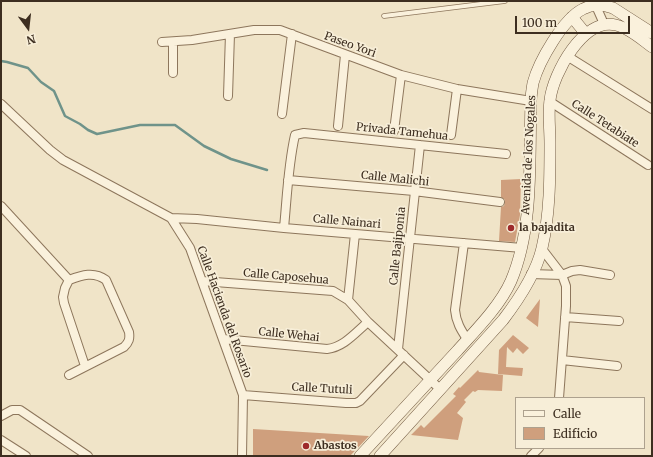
<!DOCTYPE html>
<html>
<head>
<meta charset="utf-8">
<style>
  body { margin:0 }
  #map { position:relative; width:653px; height:457px; overflow:hidden; background:#f0e4c8; font-family:Merriweather,serif }
  canvas { display:block }
  .frame { position:absolute; inset:0; border:2px solid #3d2e20; pointer-events:none }
  .legend { position:absolute; left:515px; top:397px; width:130px; height:52px; box-sizing:border-box; background:#f7eed8; border:1px solid #ada18e; margin:0; padding:5px 7px; list-style:none; font-size:12px; color:#3d2e20 }
  .legend li { display:flex; align-items:center; gap:8px; height:20px }
  .legend b { width:20px; border:1px solid #ada18e }
  .north { position:absolute; left:8px; top:8px; width:40px; height:40px; -webkit-text-stroke:3px #f7eed8; paint-order:stroke; rotate:165deg; font-size:11px; font-weight:700; line-height:16px; text-align:center; color:#3d2e20 }
  .north::after { content:''; display:block; margin:auto; width:14px; height:18px; background:#3d2e20; clip-path:polygon(50% 0,100% 100%,50% 72%,0 100%) }
  .scale { position:absolute; left:515px; top:16px; width:115px; height:18px; box-sizing:border-box; border:2px solid #3d2e20; border-top:0; padding-left:5px; font-size:12px; line-height:14px; white-space:nowrap; color:#3d2e20; -webkit-text-stroke:3px #f7eed8; paint-order:stroke }
</style>
</head>
<body>
<div id="map">
<canvas width="653" height="457"></canvas>
<div class="frame"></div>
<ul class="legend">
<li><b style="height:5px;background:#faf1dc"></b>Calle</li>
<li><b style="height:11px;background:#cf9f7d"></b>Edificio</li>
</ul>
<div class="north">N</div>
<div class="scale">100 m</div>
</div>
<script>
const ctx = document.querySelector('canvas').getContext('2d');
ctx.lineJoin = 'round';
function strokePath(path, color, width, dash) { ctx.strokeStyle = color; ctx.lineWidth = width; ctx.lineCap = dash ? 'butt' : 'round'; ctx.setLineDash(dash || []); ctx.stroke(path); }
function fill(path, color) { ctx.fillStyle = color; ctx.fill(path, 'evenodd'); }
function drawText(font, color, halo, rows, align = 'center') {
  ctx.font = font + ' Merriweather,serif'; ctx.lineWidth = 3.5; ctx.setLineDash([]); ctx.textBaseline = 'middle'; ctx.strokeStyle = halo; ctx.fillStyle = color; for (const [text, x, y, turn = 0] of rows) {
    ctx.save(); ctx.translate(x, y); ctx.rotate((+turn || 0) * Math.PI / 180); ctx.textAlign = isNaN(turn) ? turn : align; if (halo) ctx.strokeText(text, 0, 0); ctx.fillText(text, 0, 0); ctx.restore();
  }
}
const stream = new Path2D(`
  M1,61L7,62L28,68L41,82L54,91L65,116L80,124L88,130L97,134L140,125H175L204,146L231,159L267,170`);
const building = new Path2D(`
  M521,179L520,215L515,242L499,241L501,207L504,206L505,202V200L501,197V180Z
  M540,299L538,327L526,318Z
  M513,335L529,348L523,354L517,348L513,353L507,347L506,367L523,368L522,376L498,374L499,350Z
  M478,370L479,372L503,375L502,391L478,390L475,392L473,391L464,400L466,402L457,413L463,418L458,440L411,435L421,425L424,428L456,396L453,394L459,387L460,388Z
  M253,429L369,436L350,456H253Z`);
const service = new Path2D(`
  M384,16L505,1`);
const minor = new Path2D(`
  M593,2L596,6L604,24
  M162,42L192,40L254,30H280L401,75L457,89L531,101
  M173,42V73
  M567,56L652,109
  M228,96L230,34
  M549,101L648,165
  M1,104L50,150L63,160L171,218L190,248L243,395L242,456
  M282,114L292,34
  M338,126L345,55
  M394,131L401,75
  M451,135L457,89
  M288,180L414,191L500,202
  M1,206L69,280
  M171,218L197,219L284,228L522,248
  M284,228C287,197 288,166 295,135L304,133L506,154
  M464,243L455,310C456,322 461,330 467,339
  M542,249L562,275L566,286V306L559,398
  M531,274L562,275L572,271L580,270L610,275
  M202,281L333,291L348,300L368,322L440,389
  M348,300L355,234
  M565,317L619,321
  M223,339L327,349C344,347 355,333 368,322
  M398,349L420,145
  M562,360L617,366
  M69,375L124,347C129,342 130,339 129,332L106,280C94,271 82,275 69,280L65,288L63,297L64,303L85,366
  M243,395L346,403H356L360,401L404,355
  M1,416L12,410H20L88,456
  M1,440L26,456
  M531,456L539,448`);
const secondary = new Path2D(`
  M572,17L586,34
  M360,456C392,421 425,386 457,351C475,331 500,306 511,281C534,227 529,159 531,101C531,95 532,89 533,83C539,61 563,19 583,9C592,4 604,5 613,8L652,33
  M380,456L503,320C519,299 536,274 542,248C550,214 550,178 550,143C550,129 548,114 550,100C553,74 583,17 616,25C629,28 641,39 652,47`);
const markers = [
  [511,228,4,"#9e2a2b"],
  [306,446,4,"#9e2a2b"]
];
const streetNames = [
  ["Paseo Yori",350,45,20],
  ["Calle Tetabiate",605,124,33],
  ["Privada Tamehua",402,132,6],
  ["Avenida de los Nogales",529,155,-87],
  ["Calle Malichi",395,179,6],
  ["Calle Nainari",347,222,5],
  ["Calle Bajiponia",398,246,-84],
  ["Calle Caposehua",286,277,5],
  ["Calle Hacienda del Rosario",224,312,70],
  ["Calle Wehai",289,335,6],
  ["Calle Tutuli",322,389,3]
];
const poiNames = [
  ["la bajadita",519,228],
  ["Abastos",314,446]
];
strokePath(stream, '#6f938a', 2.5);
fill(building, '#cf9f7d');
strokePath(service, '#8d765c', 5.5);
strokePath(minor, '#8d765c', 10);
strokePath(secondary, '#6f573f', 12);
strokePath(service, '#faf1dc', 4);
strokePath(minor, '#faf1dc', 8);
strokePath(secondary, '#faf1dc', 11);
for (const [x, y, r, color] of markers) { const dot = new Path2D(); dot.arc(x, y, r, 0, 2 * Math.PI); ctx.fillStyle = color; ctx.fill(dot); strokePath(dot, '#f7eed8', 1.5); }
drawText('11px', '#3d2e20', '#f7eed8', streetNames);
drawText('bold 11px', '#3d2e20', '#f7eed8', poiNames, 'left');
</script>
</body>
</html>
